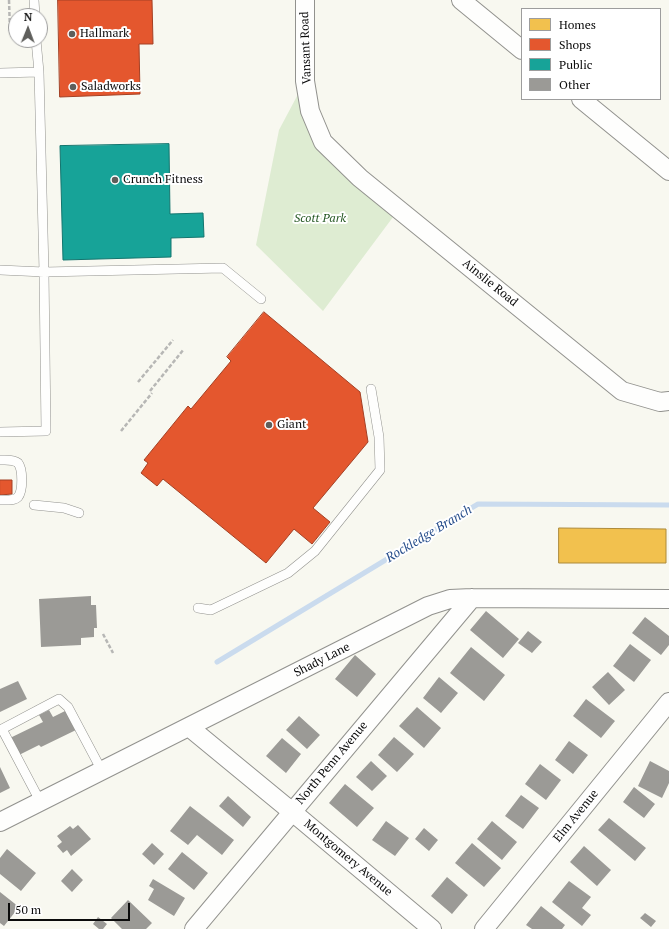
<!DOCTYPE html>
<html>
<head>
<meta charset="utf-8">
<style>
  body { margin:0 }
  #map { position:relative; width:669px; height:929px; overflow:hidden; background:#f8f8f0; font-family:"PT Serif",serif }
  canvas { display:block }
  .legend { position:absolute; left:521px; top:8px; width:140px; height:92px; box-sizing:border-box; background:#fff; border:1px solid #9d9d9d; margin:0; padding:5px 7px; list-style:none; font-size:12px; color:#0b0b0b }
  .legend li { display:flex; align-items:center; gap:8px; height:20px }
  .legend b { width:20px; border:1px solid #9d9d9d }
  .north { position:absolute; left:8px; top:8px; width:40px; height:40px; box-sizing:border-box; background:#fff; border:1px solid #9d9d9d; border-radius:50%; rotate:1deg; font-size:11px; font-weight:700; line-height:16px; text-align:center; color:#0b0b0b }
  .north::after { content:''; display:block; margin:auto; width:14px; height:18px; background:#5e5e5b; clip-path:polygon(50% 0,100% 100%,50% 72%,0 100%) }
  .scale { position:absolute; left:8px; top:903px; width:122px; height:18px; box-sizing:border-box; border:2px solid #0b0b0b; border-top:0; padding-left:5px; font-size:12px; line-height:14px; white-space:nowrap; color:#0b0b0b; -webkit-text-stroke:3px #fff; paint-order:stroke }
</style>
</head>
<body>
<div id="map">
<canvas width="669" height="929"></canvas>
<ul class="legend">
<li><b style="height:11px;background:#f2c14e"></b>Homes</li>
<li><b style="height:11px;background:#e4572e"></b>Shops</li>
<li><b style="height:11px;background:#17a398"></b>Public</li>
<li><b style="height:11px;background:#9b9a96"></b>Other</li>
</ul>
<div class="north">N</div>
<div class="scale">50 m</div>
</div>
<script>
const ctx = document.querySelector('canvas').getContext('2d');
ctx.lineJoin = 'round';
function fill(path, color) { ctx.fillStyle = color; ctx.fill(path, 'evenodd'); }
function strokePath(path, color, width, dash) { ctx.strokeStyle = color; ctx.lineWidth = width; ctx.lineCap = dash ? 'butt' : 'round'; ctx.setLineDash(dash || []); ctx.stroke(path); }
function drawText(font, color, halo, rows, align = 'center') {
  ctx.font = font + ' "PT Serif",serif'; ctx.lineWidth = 4; ctx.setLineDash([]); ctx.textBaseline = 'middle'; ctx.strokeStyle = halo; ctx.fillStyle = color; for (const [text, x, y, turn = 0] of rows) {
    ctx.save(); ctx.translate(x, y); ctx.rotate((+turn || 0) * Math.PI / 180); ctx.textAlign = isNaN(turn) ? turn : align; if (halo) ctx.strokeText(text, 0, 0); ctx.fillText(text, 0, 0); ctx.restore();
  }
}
const green = new Path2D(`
  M305,81L323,142L399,209L323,311L256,245L279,130Z`);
const homes = new Path2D(`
  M559,528L666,529V563H559Z`);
const shops = new Path2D(`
  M58,0H152L153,44H139L140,94L60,97Z
  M264,312L360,392L368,442L313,508L330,522L312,544L294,529L266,563L163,479L157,486L141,473L148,463L144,460L188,406L191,409L231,361L227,357Z
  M0,480H12V494L0,495Z`);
const public = new Path2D(`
  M169,144L170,214L203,213L204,237L171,238V257L63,260L60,146Z`);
const stream = new Path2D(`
  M217,662L478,504L669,505`);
const building = new Path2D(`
  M91,596V605H96L97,628H94V637L81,638V645L41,647L39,599Z
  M486,611L519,639L503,658L470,630Z
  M645,617L669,636V645L661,655L632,633Z
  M528,631L542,642L532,653L518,643Z
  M630,644L651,660L634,682L613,666Z
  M471,647L505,675L484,701L450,673Z
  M355,655L376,674L357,697L335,679Z
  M608,672L625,690L609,705L592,687Z
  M439,677L458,693L441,713L423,698Z
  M18,681L27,699L0,712V689Z
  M586,699L615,721L601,738L573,716Z
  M417,707L441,728L424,748L399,726Z
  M49,710L53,717L67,710L76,730L41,747L39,745L19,755L10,738L43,722L39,715Z
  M299,716L320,735L307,749L286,730Z
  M394,737L414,754L397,772L378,755Z
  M282,738L301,754L286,773L266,756Z
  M569,741L588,755L573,774L555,760Z
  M371,761L387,776L372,791L356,777Z
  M650,761L669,771V783L662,798L638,786Z
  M540,764L561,780L546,800L525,784Z
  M0,767L10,788L0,793Z
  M345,784L374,808L357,827L329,803Z
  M634,787L655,804L644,818L623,802Z
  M521,795L539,808L523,829L505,816Z
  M228,796L251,817L243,827L219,806Z
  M190,806L234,840L222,855L197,835L188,845L170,831Z
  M609,818L646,848L635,861L598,830Z
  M386,821L409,838L395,856L372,840Z
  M492,821L517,842L502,860L477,839Z
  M78,825L91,839L71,856L67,850L63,853L57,846L62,842L57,836L70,826L73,829Z
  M424,828L438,840L429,851L415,839Z
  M152,843L164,854L154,865L142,854Z
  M472,843L501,868L484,887L455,863Z
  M584,846L611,870L597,886L570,862Z
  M7,849L36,873L21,891L0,874V858Z
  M182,852L208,873L194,890L168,869Z
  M72,869L83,880L72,892L61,881Z
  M447,877L468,895L452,914L431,896Z
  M153,879L185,898L174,916L148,900L154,889L149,886Z
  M569,881L591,897L582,908L591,915L582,926L552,902Z
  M0,892L19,907L4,926L0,923Z
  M128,900L152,923L146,929H122L111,918Z
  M541,906L565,925L562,929H532L526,925Z
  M645,913L656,921L651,927L640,918Z
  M98,917L107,924L103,929H99L93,924Z`);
const path = new Path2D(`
  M9,0L10,31
  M138,382L173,340
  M150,391L184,349
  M121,431L152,393
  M103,634L113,653`);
const service = new Path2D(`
  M34,0L35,16
  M0,73L39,72
  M0,270L44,272L223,268L261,299
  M0,432L46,431L44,272L39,72L36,40
  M0,460C6,460 13,459 18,463C23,469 23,491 18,497C14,501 6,500 0,500
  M34,505L64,508L79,513
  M198,608L211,610L288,573L315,551L380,470L379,437L371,389
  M41,803L2,729L59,699L68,707L102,771`);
const minor = new Path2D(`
  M305,0V81L310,111L323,142L360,178L622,391L660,402L669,401
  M461,0L522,50
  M581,99L669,171
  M189,727L302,820L432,929
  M0,822L428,606L450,599L472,598L669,599
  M194,929L472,598
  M484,929L669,702`);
const markers = [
  [72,34,4,"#5e5e5b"],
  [73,87,4,"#5e5e5b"],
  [115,180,4,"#5e5e5b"],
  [269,425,4,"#5e5e5b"]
];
const poiNames = [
  ["Hallmark",80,34],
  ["Saladworks",81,87],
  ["Crunch Fitness",123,180],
  ["Giant",277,425]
];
const streetNames = [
  ["Vansant Road",306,48,-92],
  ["Ainslie Road",490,283,39],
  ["Shady Lane",322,660,-27],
  ["North Penn Avenue",332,763,-50],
  ["Elm Avenue",576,816,-51],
  ["Montgomery Avenue",348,858,40]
];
const parkNames = [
  ["Scott Park",320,219]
];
const waterNames = [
  ["Rockledge Branch",429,534,-31]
];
fill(green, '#deecd2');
fill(homes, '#f2c14e');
strokePath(homes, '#ad8a3a', 1);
fill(shops, '#e4572e');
strokePath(shops, '#a34024', 1);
fill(public, '#17a398');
strokePath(public, '#13756e', 1);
strokePath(stream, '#cadbee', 5);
fill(building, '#9b9a96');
strokePath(service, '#92928e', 10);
strokePath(minor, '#92928e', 20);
strokePath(path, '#b7b7b5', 2.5, [4, 2]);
strokePath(service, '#fefefd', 9);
strokePath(minor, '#fefefd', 18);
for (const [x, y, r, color] of markers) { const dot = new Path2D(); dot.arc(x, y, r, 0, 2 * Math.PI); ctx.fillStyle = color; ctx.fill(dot); strokePath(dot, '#fff', 1.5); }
drawText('12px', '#0b0b0b', '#fff', poiNames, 'left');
drawText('12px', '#0b0b0b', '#fff', streetNames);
drawText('italic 12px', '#275925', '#fff', parkNames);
drawText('italic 13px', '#264d8b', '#fff', waterNames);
</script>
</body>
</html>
